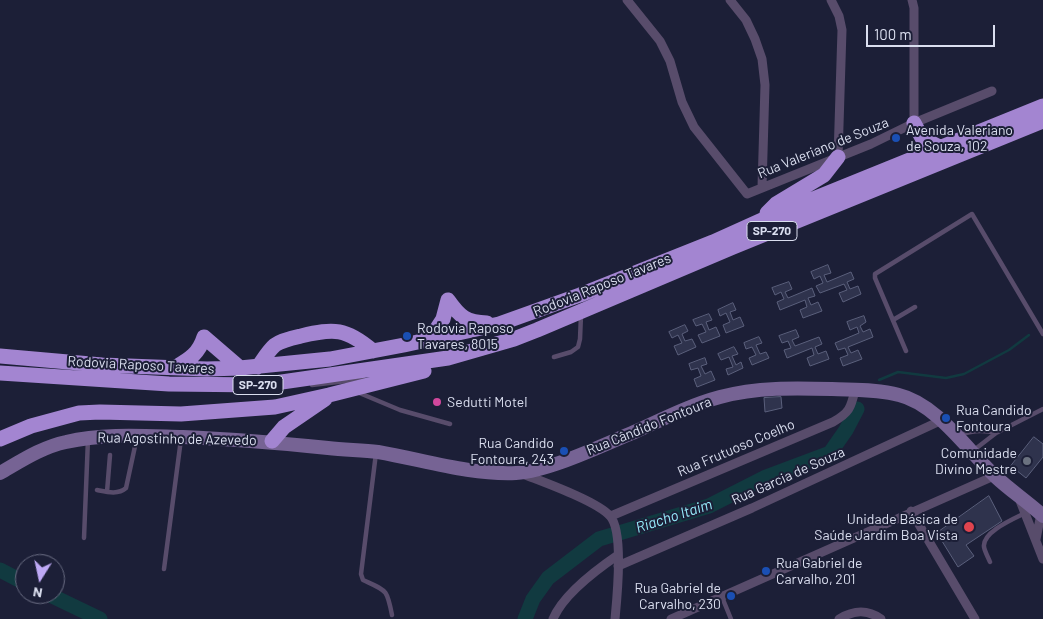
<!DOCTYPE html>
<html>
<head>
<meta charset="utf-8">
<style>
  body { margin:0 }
  #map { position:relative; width:1043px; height:619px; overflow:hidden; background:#1c1f37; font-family:Barlow,sans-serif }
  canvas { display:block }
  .north { position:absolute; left:15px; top:554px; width:50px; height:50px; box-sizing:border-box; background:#1c1f37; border:1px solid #686b81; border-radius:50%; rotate:190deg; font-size:14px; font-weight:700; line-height:20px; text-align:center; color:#dadeef }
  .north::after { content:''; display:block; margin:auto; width:18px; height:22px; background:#bea9f5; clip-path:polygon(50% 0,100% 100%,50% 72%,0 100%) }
  .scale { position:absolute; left:866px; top:25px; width:129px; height:22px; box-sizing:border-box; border:2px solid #dadeef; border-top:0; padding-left:6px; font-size:15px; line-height:18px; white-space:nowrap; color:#dadeef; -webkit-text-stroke:4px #1c1f37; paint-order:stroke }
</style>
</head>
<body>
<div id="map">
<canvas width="1043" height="619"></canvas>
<div class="north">N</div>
<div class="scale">100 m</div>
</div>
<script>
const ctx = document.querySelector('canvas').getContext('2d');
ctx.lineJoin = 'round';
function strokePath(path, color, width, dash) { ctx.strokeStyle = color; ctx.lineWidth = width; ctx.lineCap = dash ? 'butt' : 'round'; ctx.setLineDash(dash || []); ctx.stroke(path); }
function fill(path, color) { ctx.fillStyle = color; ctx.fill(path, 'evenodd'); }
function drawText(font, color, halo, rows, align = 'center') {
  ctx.font = font + ' Barlow,sans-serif'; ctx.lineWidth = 4; ctx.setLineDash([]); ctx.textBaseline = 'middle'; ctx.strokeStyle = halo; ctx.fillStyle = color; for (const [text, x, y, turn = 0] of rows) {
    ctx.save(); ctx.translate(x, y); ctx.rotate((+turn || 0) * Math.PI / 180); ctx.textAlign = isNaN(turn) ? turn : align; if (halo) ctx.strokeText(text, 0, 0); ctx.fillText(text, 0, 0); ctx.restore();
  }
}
const stream = new Path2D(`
  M879,380L898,372L946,378L964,374L1009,350L1029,335`);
const river = new Path2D(`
  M0,570L25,583
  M48,594L100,619
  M525,619L533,599L548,578L599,539L709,506L766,477L830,453L846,430L857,409`);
const building = new Path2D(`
  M828,265L831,273L824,275L827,282L851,272L854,279L847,282L850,289L858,286L861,294L843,302L839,293L847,290L844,284L820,293L816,286L823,283L820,276L814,279L811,272Z
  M789,282L792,289L785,292L788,298L812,288L815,296L808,298L811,305L818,302L822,311L803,318L800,310L807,307L805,300L780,310L777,302L784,299L781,292L775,295L772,288Z
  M733,303L736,310L730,312L733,320L740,317L744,326L726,333L723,325L730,322L726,313L720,316L718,310Z
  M709,314L712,320L706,322L709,330L716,327L720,336L702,343L698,335L706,332L702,324L696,326L693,320Z
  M864,316L866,322L860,326L863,332L870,329L873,337L848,347L851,353L858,350L862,359L843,366L840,358L848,355L845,348L838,350L835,343L859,333L857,327L850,330L847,322Z
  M685,325L688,331L682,334L685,341L692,339L696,347L678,355L674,346L682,343L678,335L672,338L669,332Z
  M796,330L799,337L792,340L795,346L819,337L822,344L815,347L818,354L826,351L829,359L810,366L807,358L814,355L812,348L787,358L784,350L791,348L788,341L782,343L779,336Z
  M759,337L762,343L756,345L760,354L766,352L769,358L752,365L749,358L756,355L752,347L746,349L744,343Z
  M734,347L738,354L732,356L736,365L741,362L743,368L728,375L726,369L733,367L729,357L721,360L718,354Z
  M705,358L707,364L701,366L705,374L711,371L715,380L697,387L694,379L701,376L698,368L691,370L689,364Z
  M781,397L782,408L765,412L764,398Z
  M1034,437L1043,444V457L1026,478L1011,466Z
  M989,496L1002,521L966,545L974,556L958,567L937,533Z`);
const lane = new Path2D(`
  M893,320L915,307
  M906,351L875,278V274L972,214L1043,334
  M554,357L571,352L578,347L580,339L581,315
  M312,385L364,379
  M357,392L400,410L450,424
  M961,435C973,430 984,430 996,433
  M974,450L996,433L1043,409
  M376,453L361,574L363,580C387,591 387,589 392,615
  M97,490C107,492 118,495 126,488L137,437
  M107,492L110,455
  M84,538L88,439
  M990,562C988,557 985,552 984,547C982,532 1013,519 1025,513
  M164,569L181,439
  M722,597L731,619`);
const street = new Path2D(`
  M627,0L660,41L670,61L682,102L694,127L747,194L871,144L914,123L992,91
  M730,0L746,20L755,39L762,59L765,85L762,187
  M831,0L839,16L842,30L838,157
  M912,0L914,8V123
  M523,474C543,482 597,501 610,516C624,531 617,598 615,619
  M1019,498L1043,559
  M911,511L975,619
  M611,516L833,422C849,413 851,408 855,390
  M1036,539L1041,514
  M618,566L752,508L940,421
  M553,619C563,595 596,570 618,555
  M671,619L994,476
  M839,619C854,610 867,609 881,619`);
const secondary = new Path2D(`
  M0,473C21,461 42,447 66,442C104,433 144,436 183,437C232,439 279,443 328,448C345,450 362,450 378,452C424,460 470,475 516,473C549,471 601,446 632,433C661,420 690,405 720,397C757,387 795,388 832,389C854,390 877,389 899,395C937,404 968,451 996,477C1011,491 1028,502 1043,516`);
const highway = new Path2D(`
  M914,123L922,138L941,148
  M767,213L776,204L824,175L838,157
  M448,300C460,317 466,322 487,323
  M430,339L443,319L448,300
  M0,356L102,365L207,369L240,368L330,359L404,345L499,324L580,295L713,242L764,219L1043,106
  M176,367C190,359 199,353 204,337L240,368
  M258,367C263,360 268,351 275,345C282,340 292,338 301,336C334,328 346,328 373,351
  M0,373L169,384L261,385L448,358L514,339L537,330L733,247L1043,121
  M0,439L31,426L79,413L100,412L181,414L275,407L329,395L424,371
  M272,441L284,427L325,399`);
const markers = [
  [896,138,5,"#1a4fb4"],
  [407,336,5,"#1a4fb4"],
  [437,402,5,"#d1479c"],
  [946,418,5,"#1a4fb4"],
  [564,451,5,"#1a4fb4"],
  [1027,461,5,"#6b7280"],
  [969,527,6,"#e0444e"],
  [766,571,5,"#1a4fb4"],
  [731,596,5,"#1a4fb4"]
];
const shields = [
  [772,231,50],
  [258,385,50]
];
const shieldNames = [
  ["SP-270",772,231],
  ["SP-270",258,385]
];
const poiNames = [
  ["Avenida Valeriano",906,130],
  ["de Souza, 102",906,146],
  ["Rodovia Raposo",417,328],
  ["Tavares, 8015",417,344],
  ["Sedutti Motel",447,402],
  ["Rua Candido",956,410],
  ["Fontoura",956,426],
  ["Rua Candido",554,443,"right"],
  ["Fontoura, 243",554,459,"right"],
  ["Comunidade",1017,453,"right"],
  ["Divino Mestre",1017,469,"right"],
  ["Unidade Básica de",958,519,"right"],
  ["Saúde Jardim Boa Vista",958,535,"right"],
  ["Rua Gabriel de",776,563],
  ["Carvalho, 201",776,579],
  ["Rua Gabriel de",721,588,"right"],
  ["Carvalho, 230",721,604,"right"]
];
const streetNames = [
  ["Rua Valeriano de Souza",823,148,-22],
  ["Rodovia Raposo Tavares",602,285,-22],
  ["Rodovia Raposo Tavares",141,365,3],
  ["Rua Cândido Fontoura",649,426,-22],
  ["Rua Agostinho de Azevedo",177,439,1],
  ["Rua Frutuoso Coelho",736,448,-23],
  ["Rua Garcia de Souza",788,476,-24]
];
const waterNames = [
  ["Riacho Itaim",674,516,-18]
];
strokePath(stream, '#113a40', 2.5);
strokePath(river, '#113a40', 15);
fill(building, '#2f334d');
strokePath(building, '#5b607c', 1);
strokePath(lane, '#584c6b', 4.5);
strokePath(street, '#584c6b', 9);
strokePath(secondary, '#766394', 14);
strokePath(highway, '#a385d1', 15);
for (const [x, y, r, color] of markers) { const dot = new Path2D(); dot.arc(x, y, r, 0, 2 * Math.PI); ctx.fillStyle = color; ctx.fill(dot); strokePath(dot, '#1c1f37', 2); }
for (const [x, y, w] of shields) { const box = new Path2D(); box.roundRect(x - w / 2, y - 9.5, w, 19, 4); ctx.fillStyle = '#1c1f37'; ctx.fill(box); strokePath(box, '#dadeef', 1); }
drawText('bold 12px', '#dadeef', null, shieldNames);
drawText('14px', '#dadeef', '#1c1f37', poiNames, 'left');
drawText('14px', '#dadeef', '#1c1f37', streetNames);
drawText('italic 15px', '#97eefd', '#1c1f37', waterNames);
</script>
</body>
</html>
